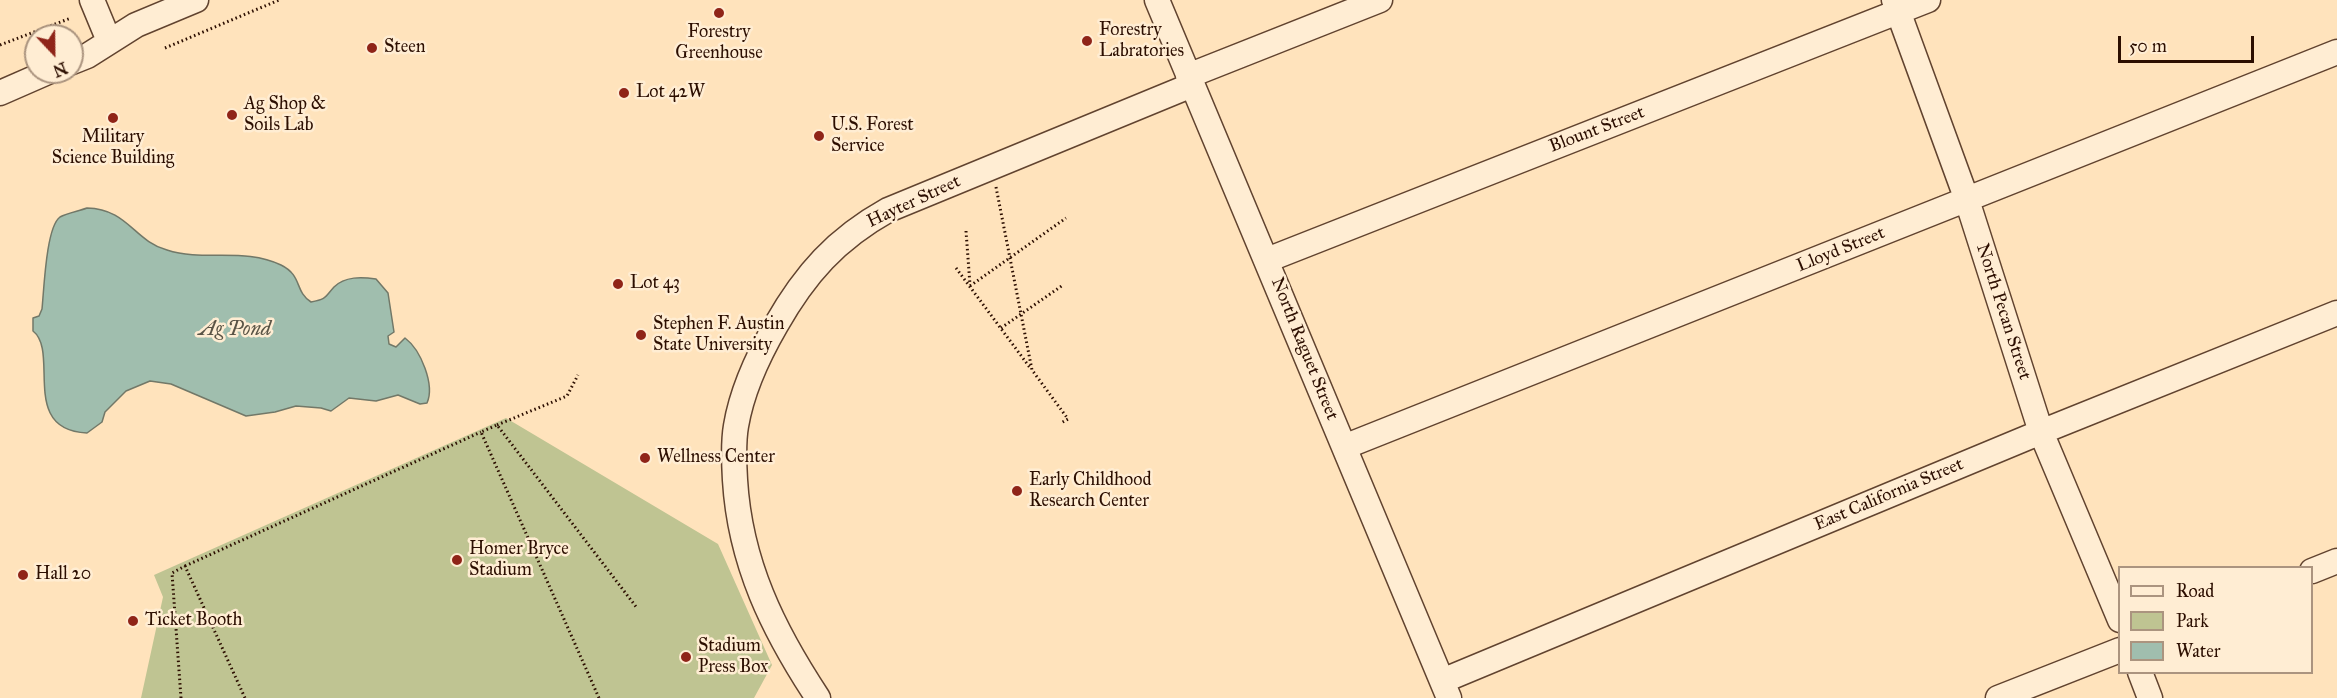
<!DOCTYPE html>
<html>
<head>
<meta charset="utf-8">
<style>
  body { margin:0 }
  #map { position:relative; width:2337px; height:698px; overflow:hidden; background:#ffe3bc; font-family:"IM FELL Great Primer",serif }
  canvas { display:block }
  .legend { position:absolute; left:2118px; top:566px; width:195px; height:108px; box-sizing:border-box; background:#ffedd3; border:2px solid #ab947f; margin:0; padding:8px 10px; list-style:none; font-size:18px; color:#2c0e00 }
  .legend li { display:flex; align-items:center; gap:12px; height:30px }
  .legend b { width:30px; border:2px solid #ab947f }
  .north { position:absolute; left:24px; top:24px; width:60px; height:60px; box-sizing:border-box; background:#ffedd3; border:2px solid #ab947f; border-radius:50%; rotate:158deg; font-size:16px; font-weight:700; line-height:24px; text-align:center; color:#2c0e00 }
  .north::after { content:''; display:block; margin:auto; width:21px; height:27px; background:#8f2418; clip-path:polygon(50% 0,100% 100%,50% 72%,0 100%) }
  .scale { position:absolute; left:2118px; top:36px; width:136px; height:27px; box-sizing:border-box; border:3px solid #2c0e00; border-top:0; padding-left:8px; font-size:18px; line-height:21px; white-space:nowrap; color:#2c0e00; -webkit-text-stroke:4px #ffedd3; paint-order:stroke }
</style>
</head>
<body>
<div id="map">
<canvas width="2337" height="698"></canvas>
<ul class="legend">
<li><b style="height:8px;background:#ffedd3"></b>Road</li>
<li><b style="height:16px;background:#bfc492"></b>Park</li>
<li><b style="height:16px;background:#a0beae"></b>Water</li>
</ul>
<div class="north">N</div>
<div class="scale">50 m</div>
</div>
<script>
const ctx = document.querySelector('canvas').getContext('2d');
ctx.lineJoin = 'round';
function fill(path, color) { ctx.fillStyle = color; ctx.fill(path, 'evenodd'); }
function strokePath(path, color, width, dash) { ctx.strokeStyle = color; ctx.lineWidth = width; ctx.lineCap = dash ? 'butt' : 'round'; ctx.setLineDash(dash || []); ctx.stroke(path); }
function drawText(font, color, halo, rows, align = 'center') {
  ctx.font = font + ' "IM FELL Great Primer",serif'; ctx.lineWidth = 5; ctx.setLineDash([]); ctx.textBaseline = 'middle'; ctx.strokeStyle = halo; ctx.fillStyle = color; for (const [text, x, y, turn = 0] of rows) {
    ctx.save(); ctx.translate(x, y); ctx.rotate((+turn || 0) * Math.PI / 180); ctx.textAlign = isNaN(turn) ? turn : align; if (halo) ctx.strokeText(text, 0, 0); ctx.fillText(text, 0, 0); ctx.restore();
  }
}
const green = new Path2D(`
  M506,418L718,544L772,665L754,698H141L163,597L154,575Z`);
const water = new Path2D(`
  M87,208C128,209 134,241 167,250C204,262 245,247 281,265C303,276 294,291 311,302C327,299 325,297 334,287C345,276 362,277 376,279L388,293L394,332L388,336L389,344L396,347L405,338C421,350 435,385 427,403L420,404L398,395L376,401L349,398L331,411L321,408L296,406L275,412L246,416L171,384L150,381L126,391L105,412L102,422L87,433C19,430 60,352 33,331V318L39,316L42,309C44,290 46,227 60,217C67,213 79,211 87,208Z`);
const path = new Path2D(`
  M0,45L71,18
  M165,48L279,0
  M996,187L1032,370L1068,419L1061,423
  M966,231L970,285
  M956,268L1031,369
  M970,286L1066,218
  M1001,328L1063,285
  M497,425L567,396L578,375
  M185,566L481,432
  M181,698L172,573L185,566L245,698
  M599,698L481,432L497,425L637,608`);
const minor = new Path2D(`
  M92,0L109,41
  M1157,0L1449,698
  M1894,0L1967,200L2041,432L2120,620
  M72,62L87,56L136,25L196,0
  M1188,76L1380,0
  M0,93L48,72
  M1267,260L1928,0
  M1344,447L2337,52
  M2312,571L2337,561
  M2140,672L2150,698
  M1442,681L2041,432L2337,313
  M818,698C773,630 740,563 735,480C734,463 733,443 736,426C742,390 758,356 776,325C805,274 836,239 888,210L1192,85
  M1998,698L2120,650`);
const markers = [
  [719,13,6,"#8f2418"],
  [1087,41,6,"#8f2418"],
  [372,48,6,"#8f2418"],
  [624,93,6,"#8f2418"],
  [232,115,6,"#8f2418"],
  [113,118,6,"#8f2418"],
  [819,136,6,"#8f2418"],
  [618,284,6,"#8f2418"],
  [641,335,6,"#8f2418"],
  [645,458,6,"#8f2418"],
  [1017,491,6,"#8f2418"],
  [457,560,6,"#8f2418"],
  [23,575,6,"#8f2418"],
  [133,621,6,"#8f2418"],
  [686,657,6,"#8f2418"]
];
const poiNames = [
  ["Forestry",1099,31],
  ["Labratories",1099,52],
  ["Forestry",719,33,"center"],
  ["Greenhouse",719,54,"center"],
  ["Steen",384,48],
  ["Lot 42W",636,93],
  ["Ag Shop &",244,105],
  ["Soils Lab",244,126],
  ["U.S. Forest",831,126],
  ["Service",831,147],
  ["Military",113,138,"center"],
  ["Science Building",113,159,"center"],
  ["Lot 43",630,284],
  ["Stephen F. Austin",653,325],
  ["State University",653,346],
  ["Wellness Center",657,458],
  ["Early Childhood",1029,481],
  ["Research Center",1029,502],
  ["Homer Bryce",469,550],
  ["Stadium",469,571],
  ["Hall 20",35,575],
  ["Ticket Booth",145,621],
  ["Stadium",698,647],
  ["Press Box",698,668]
];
const streetNames = [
  ["Blount Street",1597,130,-21],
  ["Hayter Street",914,202,-25],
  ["Lloyd Street",1841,250,-22],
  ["North Pecan Street",2003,312,72],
  ["North Raguet Street",1304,349,68],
  ["East California Street",1889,495,-23]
];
const waterNames = [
  ["Ag Pond",235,330]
];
fill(green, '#bfc492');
fill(water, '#a0beae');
strokePath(water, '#727868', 1.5);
strokePath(minor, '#61432f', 27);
strokePath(path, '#2c0e00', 3, [1.5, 3]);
strokePath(minor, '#ffedd3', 24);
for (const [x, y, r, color] of markers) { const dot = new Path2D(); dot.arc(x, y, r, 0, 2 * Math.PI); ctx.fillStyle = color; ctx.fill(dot); strokePath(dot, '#ffedd3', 2); }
drawText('18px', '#2c0e00', '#ffedd3', poiNames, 'left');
drawText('18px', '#2c0e00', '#ffedd3', streetNames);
drawText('italic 20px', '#5a5446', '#ffedd3', waterNames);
</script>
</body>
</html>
